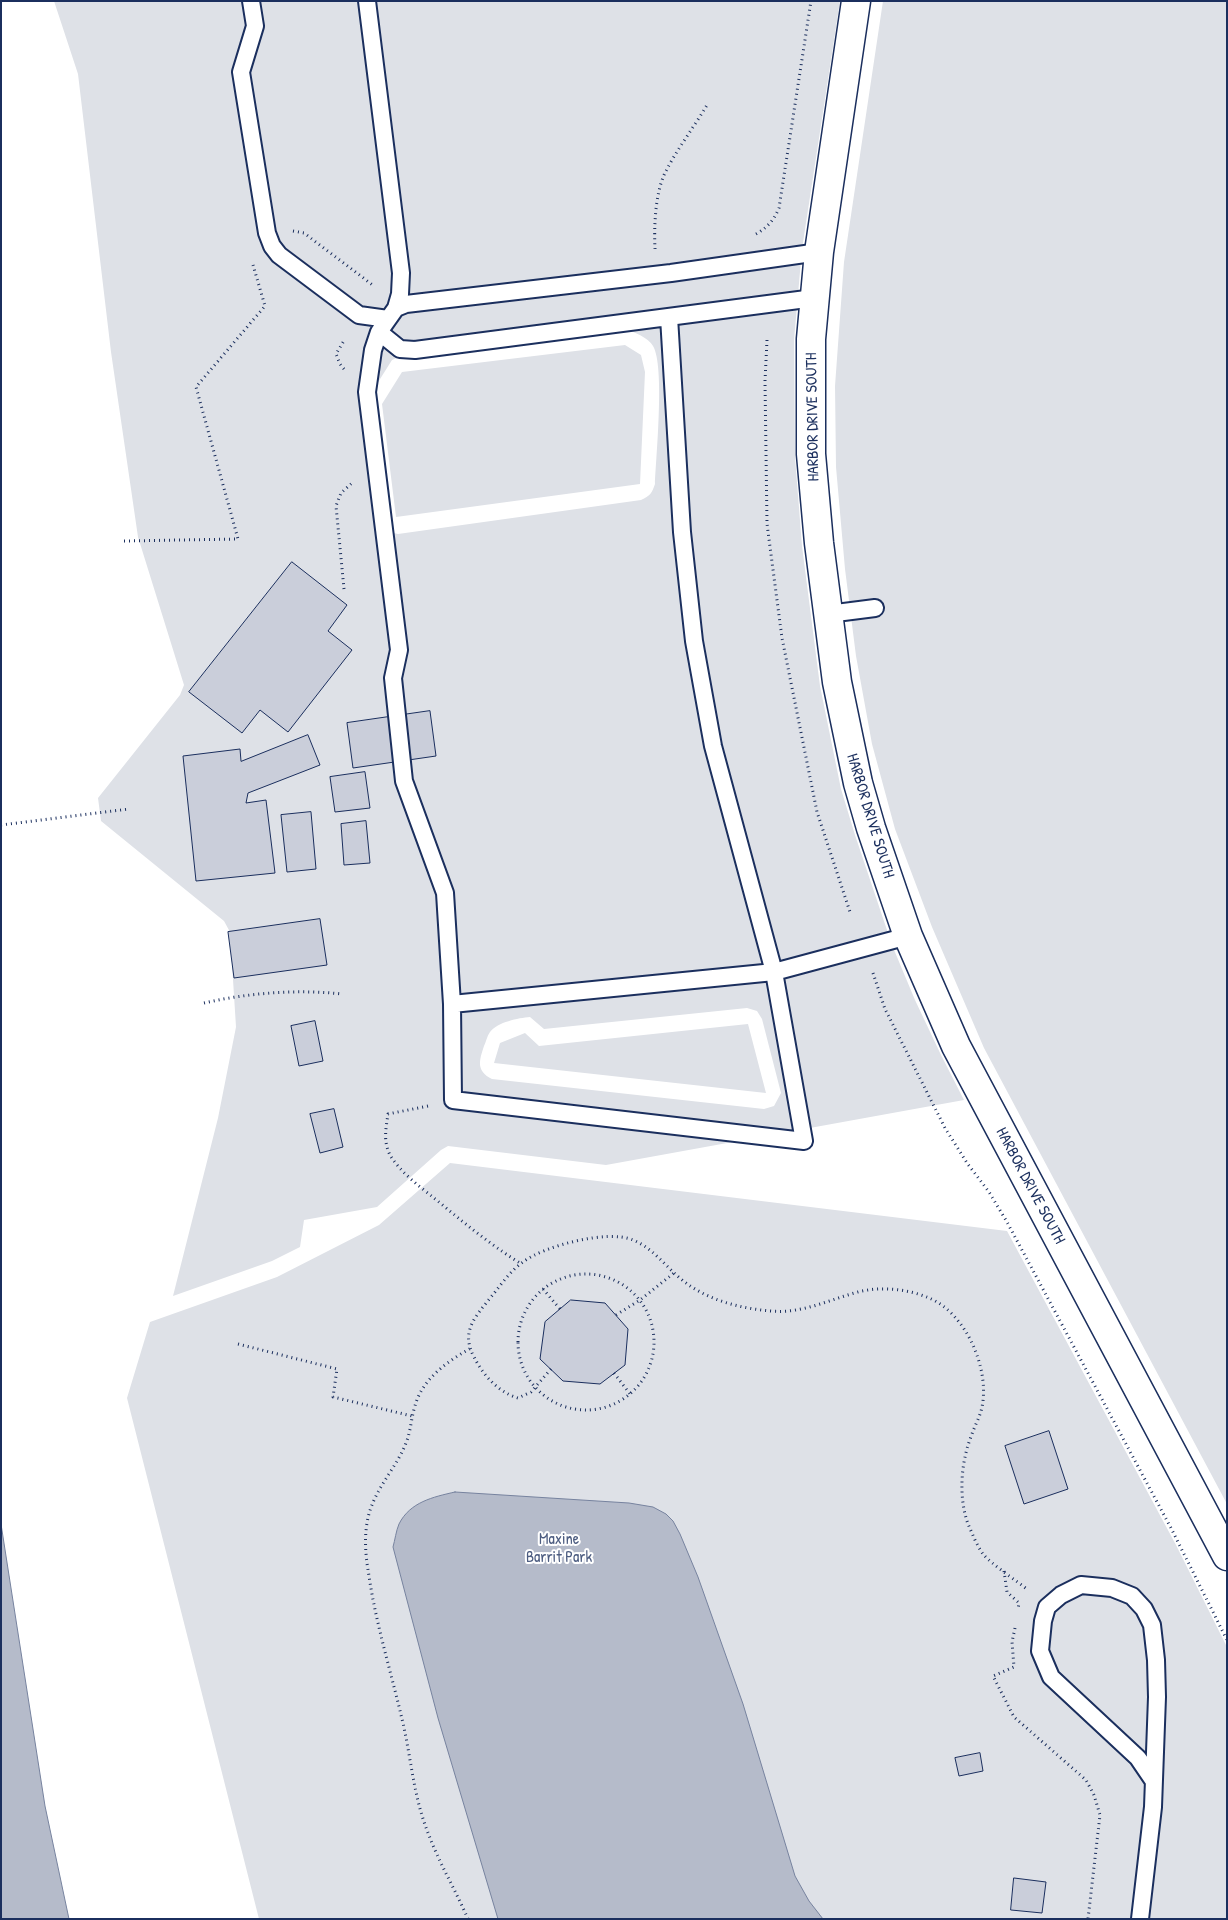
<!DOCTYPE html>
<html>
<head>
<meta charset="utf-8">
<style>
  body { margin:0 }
  #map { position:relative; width:1228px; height:1920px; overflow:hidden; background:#fff; font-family:"Patrick Hand",sans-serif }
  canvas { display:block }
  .frame { position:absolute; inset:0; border:2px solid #1b2f5e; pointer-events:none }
</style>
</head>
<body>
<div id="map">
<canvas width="1228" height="1920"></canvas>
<div class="frame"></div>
</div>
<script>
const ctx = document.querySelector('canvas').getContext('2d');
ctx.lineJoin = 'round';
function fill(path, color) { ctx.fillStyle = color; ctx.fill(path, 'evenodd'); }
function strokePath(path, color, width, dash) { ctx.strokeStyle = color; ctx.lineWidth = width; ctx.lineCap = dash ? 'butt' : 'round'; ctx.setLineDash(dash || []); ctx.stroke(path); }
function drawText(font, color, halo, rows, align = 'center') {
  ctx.font = font + ' "Patrick Hand",sans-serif'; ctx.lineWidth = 4; ctx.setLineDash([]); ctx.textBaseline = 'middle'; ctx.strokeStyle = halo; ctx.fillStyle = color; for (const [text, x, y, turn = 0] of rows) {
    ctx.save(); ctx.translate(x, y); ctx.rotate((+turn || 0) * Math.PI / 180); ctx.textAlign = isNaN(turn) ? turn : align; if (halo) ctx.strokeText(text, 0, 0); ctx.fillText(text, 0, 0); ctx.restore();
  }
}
const green = new Path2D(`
  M54,1H840L802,249L794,340L795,457L802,546L820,686L841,789L855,835L892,945L915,1000L941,1055L964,1100L606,1165L448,1146L441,1150L377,1207L304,1220L300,1247L272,1261L173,1296L218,1118L236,1027L230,932L224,921L101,821L98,798L180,695L184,685L138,537L111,352L78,74ZM624,329C633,331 649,338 653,346C665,366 656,457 655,484C652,493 650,496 641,500L398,534L389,532L370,395L392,360L401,356ZM747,1008L757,1011L762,1019L781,1093L774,1106L764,1109L492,1079C476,1071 479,1061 484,1046C486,1042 487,1036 490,1032C498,1022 518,1018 530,1017L544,1029Z
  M883,1H1227V1504L984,1048L932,927L895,829L872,744L856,656L845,569L836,467L835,386L844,262Z
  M625,345L641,355L645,372L640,484L396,517L382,404L402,372Z
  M748,1024L766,1093L494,1063L500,1043L525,1033L539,1046Z
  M450,1163L1007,1231L1176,1545L1227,1647V1919H259L127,1398L150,1322L277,1277L379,1225Z`);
const water = new Path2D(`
  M455,1492L629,1503L653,1507L666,1514L673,1521L680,1534L698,1577L743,1704L795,1876L809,1901L823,1919H498L438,1718L393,1547C395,1540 396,1531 399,1524C410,1502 433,1497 455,1492Z
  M1,1524L45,1806L69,1919H1Z`);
const building = new Path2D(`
  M292,562L347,605L328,631L352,650L288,732L260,710L242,733L189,692Z
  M430,711L436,756L353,768L347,723Z
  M308,735L320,765L248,793L246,803L266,800L275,873L196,881L183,756L240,749L241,761Z
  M365,772L370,808L335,812L330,777Z
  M311,812L316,869L287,872L281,815Z
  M366,821L370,863L344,865L341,824Z
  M320,919L327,965L234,978L228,932Z
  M315,1021L323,1061L299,1066L291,1026Z
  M334,1109L343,1147L320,1153L310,1114Z
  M571,1300L605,1303L628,1329L625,1365L600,1384L563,1381L540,1359L545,1322Z
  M1049,1431L1068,1489L1024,1504L1005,1446Z
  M980,1753L983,1771L959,1776L955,1758Z
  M1014,1878L1046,1882L1042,1913L1011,1910Z`);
const path = new Path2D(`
  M293,231L304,233L374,286
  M756,234C767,228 774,220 779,208L811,1
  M655,249C654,227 655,196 664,175C675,152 694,127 707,105
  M767,340L765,381L767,524L782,638L817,812L851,915
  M344,369L340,364L336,354L345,339
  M124,541L238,539L196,387L265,306L253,265
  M344,589L336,506L341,493L352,483
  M1,825L129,809
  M873,973L885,1009L945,1128L967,1163L989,1192L1007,1222L1171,1528L1227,1640
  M204,1003C248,993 297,989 342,994
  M428,1106L388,1114C386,1128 383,1141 390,1155C400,1172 419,1186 434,1198C462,1221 489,1244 520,1263
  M518 1342a68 68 0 1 1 136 0a68 68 0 1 1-136 0Z
  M543,1289L560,1309
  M616,1315L640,1300L674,1273
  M238,1344L337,1369L333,1397L412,1416
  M551,1369L531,1392L518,1398C498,1392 483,1375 474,1357C460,1331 476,1316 491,1297C501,1285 510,1271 523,1262C544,1246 608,1229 633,1240C653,1248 665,1266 681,1279C706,1300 739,1308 770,1311C802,1314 828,1300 858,1292C881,1286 908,1289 929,1298C966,1313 990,1369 982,1407C980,1417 975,1425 972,1434C961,1461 958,1496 968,1524C972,1533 977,1546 983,1554C991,1564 1017,1581 1028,1590
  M614,1373L630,1394
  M1004,1571L1007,1592L1019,1603L1018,1610
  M1015,1628L1012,1642L1014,1667L993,1676L1014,1717L1086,1780L1094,1795L1100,1815L1088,1919
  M468,1919C455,1889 438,1861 427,1830C413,1794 411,1756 402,1719C391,1672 376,1624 369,1576C366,1559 364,1541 367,1523C372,1491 395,1471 406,1443C411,1431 411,1418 415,1406C422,1379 448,1361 471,1348`);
const lane = new Path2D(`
  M251,1L255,26L241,72L267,233L272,246L279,255L359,315L388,319
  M367,1L401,273L400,294L396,308
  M814,298L415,350L400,349L379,332L396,308L406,304L671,273L819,252
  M379,332L373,350L367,392L399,650L393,678L404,781L445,893L452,1004L453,1100L804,1141L774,972L713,746L694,641L682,532L669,317
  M828,614L875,608
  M452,1004L774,972L908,936
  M1140,1919L1153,1807L1157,1697L1156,1660L1152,1625L1144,1609L1132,1596L1112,1588L1081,1585L1061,1595L1047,1607L1043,1621L1040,1651L1051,1677L1138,1758L1153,1780`);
const secondary = new Path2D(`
  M856,1L819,252L811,339V454L819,543L837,682L858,783L871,828L908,936L956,1046L1227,1556`);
const streetNames = [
  ["HARBOR DRIVE SOUTH",813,417,-91],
  ["HARBOR DRIVE SOUTH",870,816,73],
  ["HARBOR DRIVE SOUTH",1030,1186,62]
];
const parkNames = [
  ["Maxine",559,1540],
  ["Barrit Park",559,1558]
];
fill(green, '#dee1e7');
fill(water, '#b5bbca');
strokePath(water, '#77839f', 1);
fill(building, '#caceda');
strokePath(building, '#1b2f5e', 1);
strokePath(lane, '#1b2f5e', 20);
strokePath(secondary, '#1b2f5e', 31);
strokePath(path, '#1b2f5e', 3, [1, 4]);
strokePath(lane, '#fff', 16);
strokePath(secondary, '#fff', 28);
drawText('16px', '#1b2f5e', '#fff', streetNames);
drawText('16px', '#4c5c80', '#fff', parkNames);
</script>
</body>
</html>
